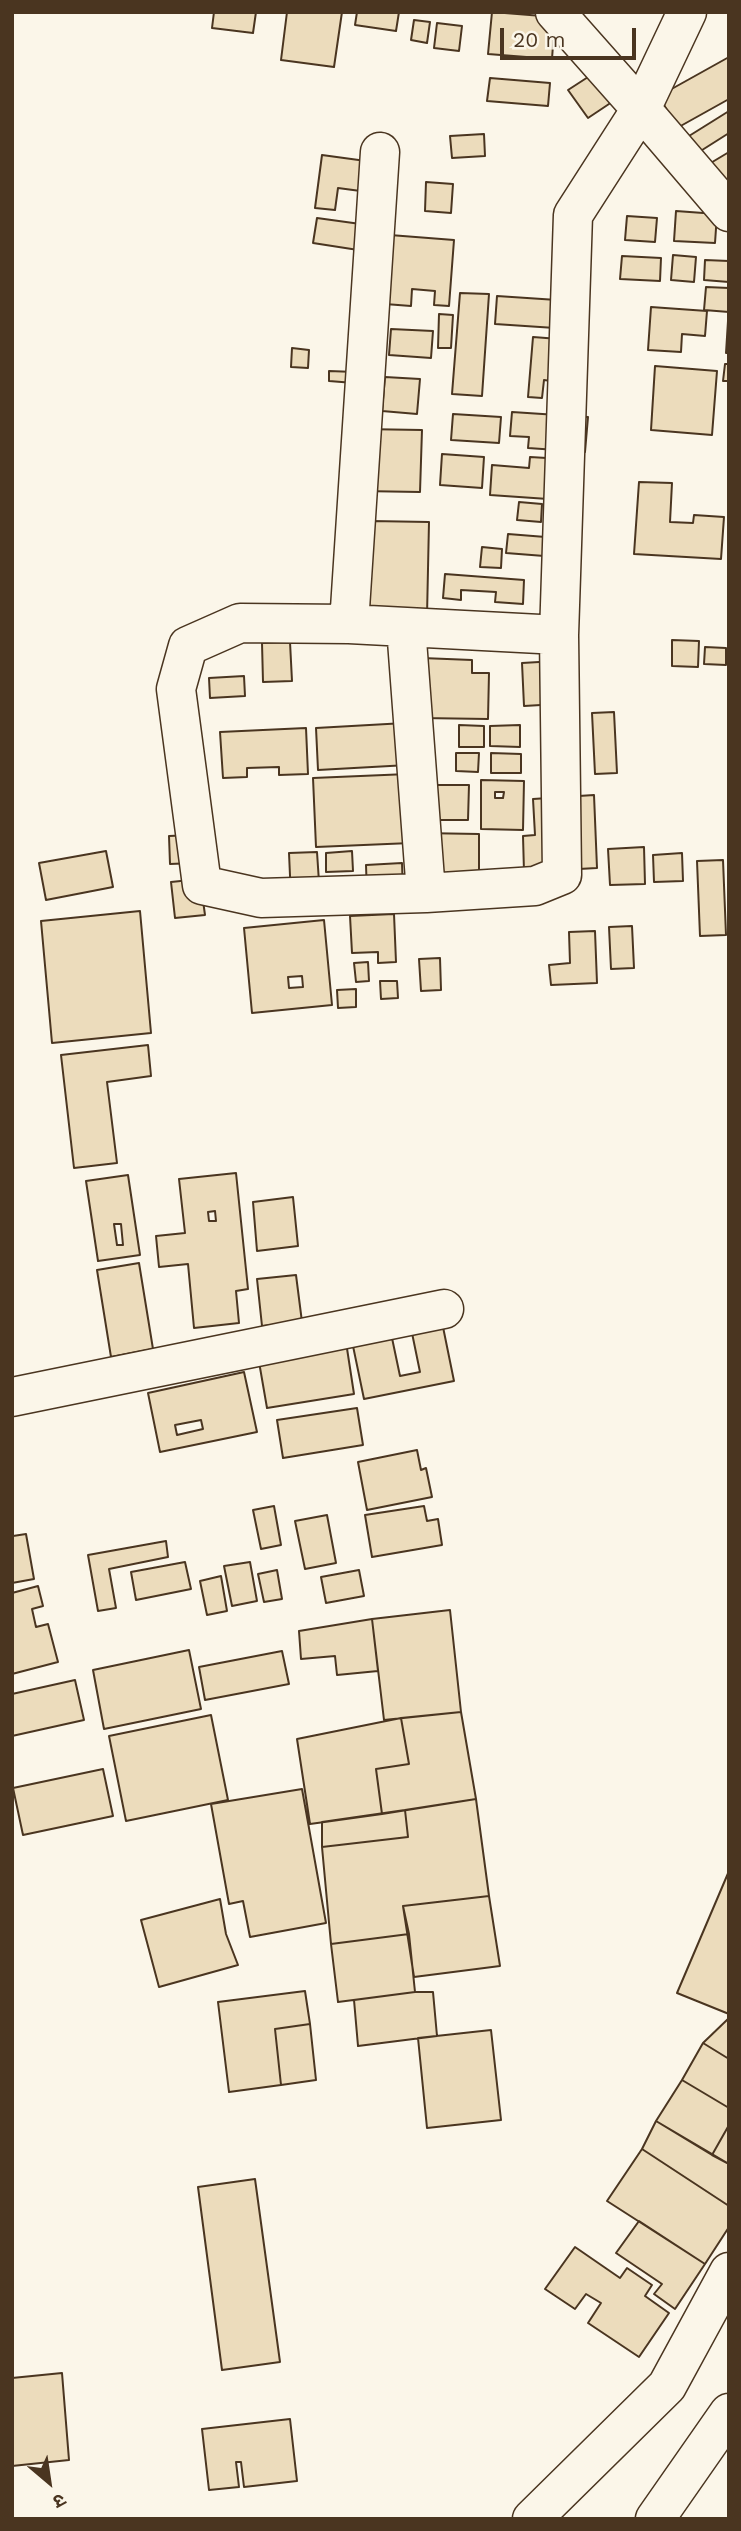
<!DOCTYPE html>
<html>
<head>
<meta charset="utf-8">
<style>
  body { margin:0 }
  #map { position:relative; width:741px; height:2531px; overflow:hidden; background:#fbf6e9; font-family:"Work Sans","Noto Sans Devanagari",sans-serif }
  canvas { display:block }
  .frame { position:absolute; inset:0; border:14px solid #4a3520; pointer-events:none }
  .north { position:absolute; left:14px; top:2447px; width:70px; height:70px; -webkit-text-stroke:5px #fbf6e9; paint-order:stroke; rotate:151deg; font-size:19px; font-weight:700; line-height:28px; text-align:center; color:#4a3520 }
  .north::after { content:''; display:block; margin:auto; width:24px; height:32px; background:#4a3520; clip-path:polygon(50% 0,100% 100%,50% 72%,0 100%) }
  .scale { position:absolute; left:500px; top:28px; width:136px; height:32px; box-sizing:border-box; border:4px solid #4a3520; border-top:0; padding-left:9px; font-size:21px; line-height:24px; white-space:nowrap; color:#4a3520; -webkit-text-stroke:5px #fbf6e9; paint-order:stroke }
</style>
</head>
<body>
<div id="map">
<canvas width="741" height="2531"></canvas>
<div class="frame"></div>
<div class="north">उ</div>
<div class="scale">20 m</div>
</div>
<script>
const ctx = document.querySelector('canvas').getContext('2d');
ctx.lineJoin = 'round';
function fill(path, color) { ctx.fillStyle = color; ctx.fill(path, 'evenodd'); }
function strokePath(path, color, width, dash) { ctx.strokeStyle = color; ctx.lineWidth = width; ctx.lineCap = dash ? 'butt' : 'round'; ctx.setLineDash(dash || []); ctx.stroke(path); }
const building = new Path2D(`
  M214,12H256L253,33L212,28Z
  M287,12H342L334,67L281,60Z
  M357,12H399L396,31L355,25Z
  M492,12L555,17L552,59L488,54Z
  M414,20L430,22L427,43L411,40Z
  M437,23L462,26L459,51L434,48Z
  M729,57V99L677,128L659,96Z
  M605,66L624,94L588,118L568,90Z
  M490,78L550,83L548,106L487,101Z
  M729,111V133L699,152L689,136Z
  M484,134L485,156L452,158L450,136Z
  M729,152V191L709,164Z
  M322,155L388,164L383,194L338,188L335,210L315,208Z
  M426,182L453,184L451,213L425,211Z
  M676,211L717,214L715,243L674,241Z
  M627,216L657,218L655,242L625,240Z
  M317,218L375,226L371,252L313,243Z
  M390,235L454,240L449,306L434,305L435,291L412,289L411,306L385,304Z
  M673,255L696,257L694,282L671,280Z
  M622,256L661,258L660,281L620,279Z
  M705,260L729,261V282L704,280Z
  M706,287L729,288V312L704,310Z
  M460,293L489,294L482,396L452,394Z
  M497,296L557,300L555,328L495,324Z
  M651,307L707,311L705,336L682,334L681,352L648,350Z
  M439,314L453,315L451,348H438Z
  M728,321H729V353H726Z
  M391,329L433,331L431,358L389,355Z
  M533,337L572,340L551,381L544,380L542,398L528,397Z
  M292,348L309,350L308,368L291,367Z
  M725,364H729V381H723Z
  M655,366L717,371L712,435L651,430Z
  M329,371L355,372L354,383L329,381Z
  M385,377L420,379L417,414L382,411Z
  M512,412L588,417L585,452L528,448L529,437L510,436Z
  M453,414L501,417L499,443L451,440Z
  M362,429L422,430L420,492L361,491Z
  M442,454L484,457L482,488L440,485Z
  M530,457L580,460L577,501L490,495L492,465L529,468Z
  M639,482L672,483L670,522L693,523L694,515L724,517L721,559L634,554Z
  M519,502L542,504L541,522L517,520Z
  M371,521L429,522L427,616L369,615Z
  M508,534L558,538L557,557L506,553Z
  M482,547L502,549L501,568L480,567Z
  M445,574L524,580L523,604L495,602L496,592L461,590V600L443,598Z
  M672,640L699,641L698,667L672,666Z
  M290,642L292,681L263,682L262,643Z
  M705,647L726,648V665L704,664Z
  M422,658L472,660V673H489L488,719L421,718Z
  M556,661L558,704L524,706L522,663Z
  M244,676L245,696L210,698L209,678Z
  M614,712L617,773L595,774L592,713Z
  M405,723L408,765L318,770L316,728Z
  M459,725L484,726V747H459Z
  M520,725V747L490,746V726Z
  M306,728L308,774L279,775V767L247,768V777L223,778L220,732Z
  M456,753H479L478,772L456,771Z
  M491,753L521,754V773H491Z
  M408,774L411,843L316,847L313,778Z
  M481,780L524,781L523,830L481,829ZM495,792H504L503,798H495Z
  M428,785H469L468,820H428Z
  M594,795L597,868L524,872L523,836L535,835L533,799Z
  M421,833L479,834V892L420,891Z
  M192,835L194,863L170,864L169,836Z
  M644,847L645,884L610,885L608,849Z
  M106,851L113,887L46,900L39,863Z
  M352,851L353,871L326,872V853Z
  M317,852L320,897L291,898L289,853Z
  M682,853L683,881L654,882L653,855Z
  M723,860L726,935L700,936L697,861Z
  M402,863L403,893L367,895L366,865Z
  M200,879L205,915L175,918L171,882Z
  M140,911L151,1033L52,1043L41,921Z
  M394,914L396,962L378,963V952L352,953L350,916Z
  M324,920L332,1005L252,1013L244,928ZM302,976L303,987L289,988L288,977Z
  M632,926L634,968L611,969L609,927Z
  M595,931L597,983L551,985L549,965L570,963L569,932Z
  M440,958L441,990L421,991L419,959Z
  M368,962L369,981L356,982L354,963Z
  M380,981H397L398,998L381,999Z
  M356,989V1007L338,1008L337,990Z
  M148,1045L151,1076L107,1082L117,1163L74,1168L61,1055Z
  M236,1173L248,1289L236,1291L239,1323L194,1328L188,1264L159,1267L156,1236L185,1233L179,1179ZM215,1211L216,1221H209L208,1212Z
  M128,1175L140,1255L98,1261L86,1181ZM114,1224H121L123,1245H117Z
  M293,1197L298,1246L257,1251L253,1202Z
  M139,1263L153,1349L111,1357L97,1270Z
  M296,1275L302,1322L262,1326L257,1279Z
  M443,1327L454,1381L364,1399L353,1346L392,1338L400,1376L420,1372L412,1333Z
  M346,1342L354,1394L267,1408L258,1356Z
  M244,1372L257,1432L160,1452L148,1393ZM201,1420L203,1429L177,1435L175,1425Z
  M357,1408L363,1445L283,1458L277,1420Z
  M417,1450L421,1470L426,1468L432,1497L367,1510L358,1462Z
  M274,1506L281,1545L261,1549L253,1510Z
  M424,1506L427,1521L438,1519L442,1545L372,1557L365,1515Z
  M327,1515L336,1563L305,1569L295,1521Z
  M12,1531L13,1536L26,1534L34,1579L12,1583Z
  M166,1541L168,1557L109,1569L116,1608L98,1611L88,1555Z
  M185,1562L191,1589L136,1600L131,1572Z
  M250,1562L257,1601L232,1606L224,1566Z
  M277,1570L282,1599L264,1602L258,1574Z
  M359,1570L364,1596L326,1603L321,1577Z
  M221,1576L227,1611L207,1615L200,1581Z
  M38,1586L43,1606L32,1609L36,1627L48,1624L58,1662L12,1674V1593Z
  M450,1610L461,1712L384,1720L372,1619Z
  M372,1619L378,1671L337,1675L335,1656L301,1659L299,1631Z
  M189,1650L201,1709L104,1729L93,1670Z
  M282,1651L289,1684L205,1700L199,1667Z
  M75,1680L84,1720L12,1736V1694Z
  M461,1712L476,1799L382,1814L376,1769L409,1764L401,1718Z
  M211,1715L228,1800L126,1821L109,1736Z
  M401,1718L409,1764L376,1769L382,1814L310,1824L297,1739Z
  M103,1769L113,1816L23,1835L13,1788Z
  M302,1789L326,1923L250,1937L243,1901L229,1904L211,1804Z
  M476,1799L489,1896L403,1906L409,1934L331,1944L322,1847L408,1837L405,1810Z
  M405,1810L408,1837L322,1847V1822Z
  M729,1871V2014L677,1993Z
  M489,1896L500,1966L414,1977L403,1906Z
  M220,1899L226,1934L238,1965L159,1987L141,1920Z
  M409,1934L415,1992L338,2002L331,1944Z
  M305,1991L310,2024L275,2029L281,2085L229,2092L218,2002Z
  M415,1992H433L437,2036L358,2046L354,2000Z
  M729,2018V2059L703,2043Z
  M310,2024L316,2080L281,2085L275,2029Z
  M491,2030L501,2120L427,2128L418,2038Z
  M703,2043L729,2059V2108L682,2080Z
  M682,2080L729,2108V2125L712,2155L656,2121Z
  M656,2121L729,2164V2206L642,2149Z
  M729,2125V2164L712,2155Z
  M642,2149L729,2206V2227L705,2264L607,2201Z
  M255,2179L280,2362L222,2370L198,2187Z
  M639,2221L705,2264L675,2309L654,2294L662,2284L616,2253Z
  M575,2247L620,2278L627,2268L652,2285L645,2296L669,2313L639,2357L588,2323L601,2303L586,2294L575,2309L545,2289Z
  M62,2373L69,2460L12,2466V2378Z
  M290,2419L297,2481L244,2487L241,2462H236L239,2487L209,2490L202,2429Z`);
const minor = new Path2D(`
  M687,12L641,109L729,212
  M380,152L349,624L559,635
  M349,624L240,623L188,646L176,689L202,885L261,898L426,893L406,627
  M426,893L535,886L562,875L559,635L573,215L641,109L555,12
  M12,1397L444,1309
  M532,2519L667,2386L729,2272
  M655,2519L729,2413`);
fill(building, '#ecdcbc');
strokePath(building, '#4a3520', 2);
strokePath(minor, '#4a3520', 41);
strokePath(minor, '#fbf6e9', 38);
</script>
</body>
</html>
